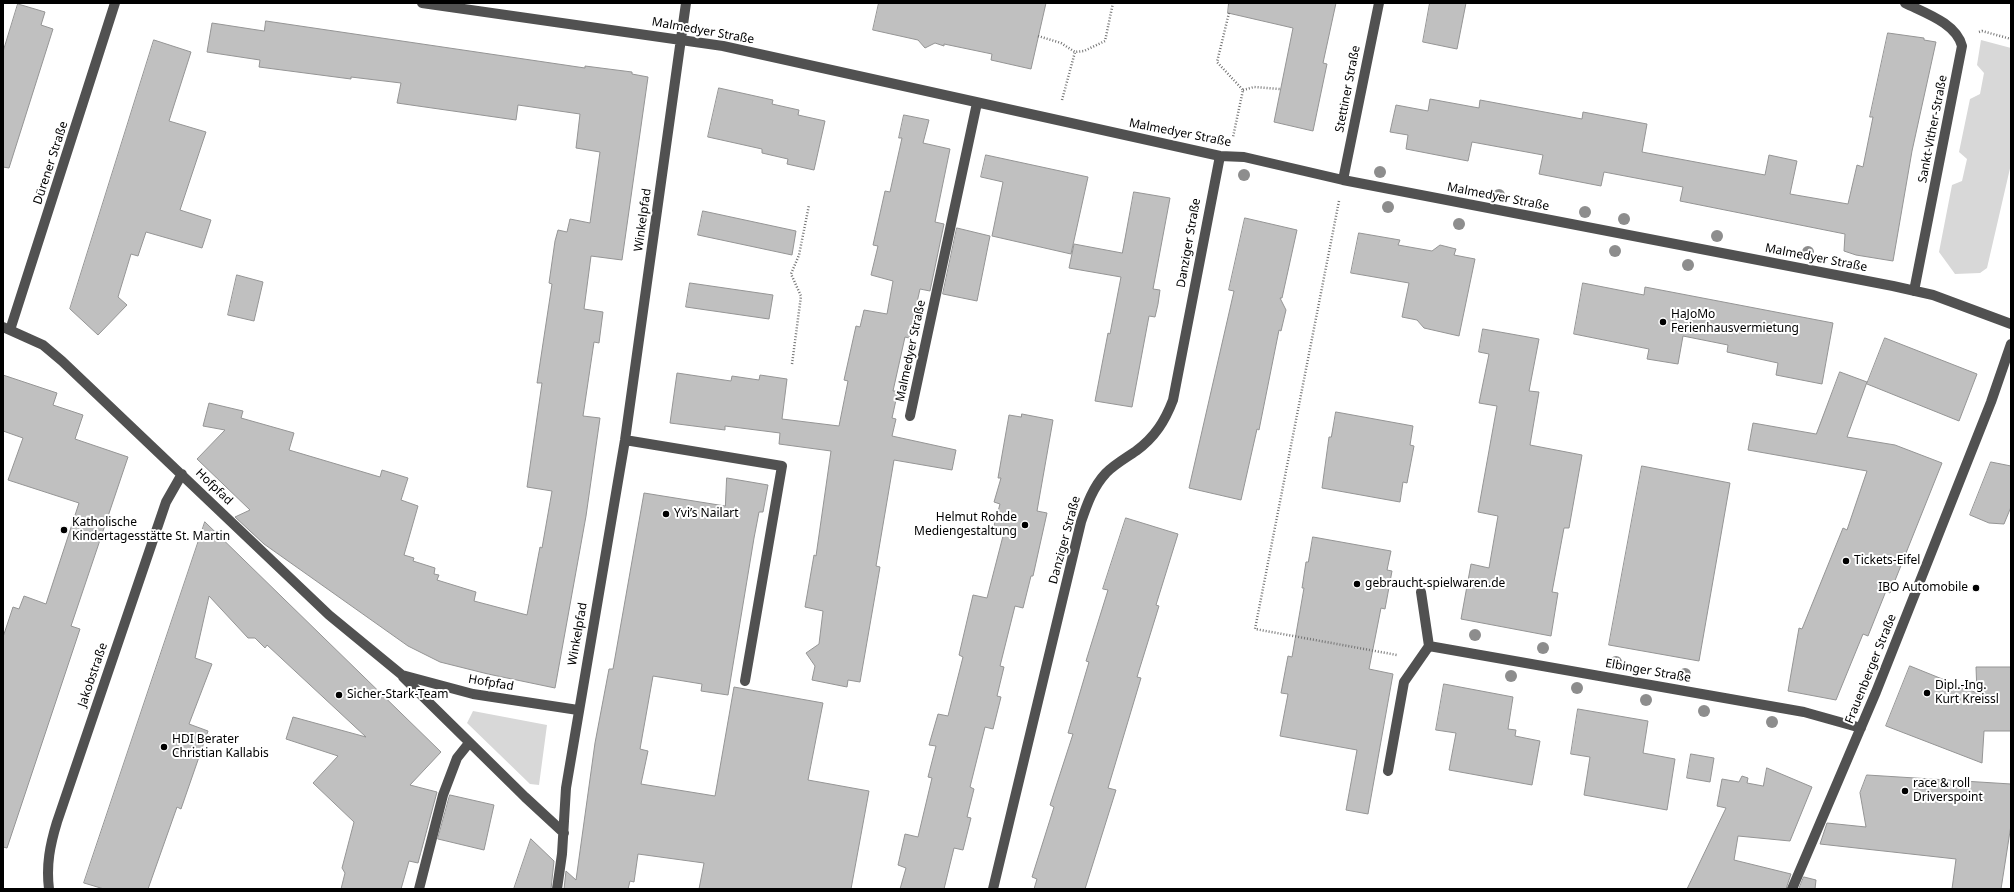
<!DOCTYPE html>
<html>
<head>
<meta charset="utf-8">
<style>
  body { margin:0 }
  #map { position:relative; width:2014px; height:892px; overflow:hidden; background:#fff; font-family:"Noto Sans",sans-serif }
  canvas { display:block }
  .frame { position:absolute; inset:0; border:4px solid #000; pointer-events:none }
</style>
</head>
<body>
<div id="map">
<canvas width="2014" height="892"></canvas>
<div class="frame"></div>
</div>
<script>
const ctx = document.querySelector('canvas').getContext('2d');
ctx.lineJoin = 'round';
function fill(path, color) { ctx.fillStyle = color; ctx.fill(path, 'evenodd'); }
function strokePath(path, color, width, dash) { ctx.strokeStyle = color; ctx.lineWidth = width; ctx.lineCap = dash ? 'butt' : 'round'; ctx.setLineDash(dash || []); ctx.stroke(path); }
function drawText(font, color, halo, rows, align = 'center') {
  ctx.font = font + ' "Noto Sans",sans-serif'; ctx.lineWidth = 4; ctx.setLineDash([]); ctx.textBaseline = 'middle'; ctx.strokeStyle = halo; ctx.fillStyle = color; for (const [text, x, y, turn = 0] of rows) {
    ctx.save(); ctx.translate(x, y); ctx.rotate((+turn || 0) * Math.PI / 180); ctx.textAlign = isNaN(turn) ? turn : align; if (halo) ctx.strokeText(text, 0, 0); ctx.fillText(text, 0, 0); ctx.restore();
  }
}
const green = new Path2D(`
  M1981,40L2011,48V164L1987,268L1980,273L1955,274L1939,252L1952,185L1962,181L1967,159L1959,152L1970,99L1980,94L1984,73L1977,65Z
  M473,711L547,725L539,785L530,784L467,723Z`);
const building = new Path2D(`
  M879,3H1046L1031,69L991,60L992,54L944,44V46L935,43L925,48L918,40L873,30Z
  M1229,3H1336L1323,63L1327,64L1313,131L1274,122L1293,28L1228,13Z
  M1430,3H1466L1457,49L1423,42Z
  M18,4L45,12L41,25L53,29L9,168L3,167V52Z
  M266,21L585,68V66L632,72V74L648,77L622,260L591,256L584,309L603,312L599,343L594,342L583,416L600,418L586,516L555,688L488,674L440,662L408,646L264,544L235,517L250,510L197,459L225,430L203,426L209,403L243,411L241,418L294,433L289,450L380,477L382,470L408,478L401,500L418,506L404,555L414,558L413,561L435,568L434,574L439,575L437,580L476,592L474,601L527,615L540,547L542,548L552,491L527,487L542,383H537L552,284L549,283L555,241L558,230L567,232L570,219L590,223L600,152L576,148L580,114L518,105L516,120L397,103L401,83L351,77V79L259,67L260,60L207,52L212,23L264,31Z
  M1888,33L1924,38V40L1936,42L1912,151L1893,261L1856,255L1844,251L1845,234L1680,201L1683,187L1604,172L1601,186L1539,174L1543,155L1472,142L1468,161L1406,149L1408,135L1390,132L1396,105L1428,111L1430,99L1479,108L1480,100L1582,119L1583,112L1647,124L1642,152L1765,175L1769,155L1797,161L1790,194L1848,204L1857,165L1863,167L1873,117H1870Z
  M154,40L191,52L169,121L206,132L180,210L211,220L202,248L146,232L138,256L131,254L118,297L127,305L98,335L70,309Z
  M719,88L773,100L772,104L799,110L798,115L825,121L814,170L787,164L788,159L762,153V149L708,137Z
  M904,115L929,120L923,143L950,149L935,222L944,224L930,291L920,289L909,338L905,337L893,391H898L892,418L896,419L892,436L956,450L952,470L894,460L876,566L880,567L860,682L848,680L847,687L812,680L815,666L806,653L819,644L823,611L805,607L814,555L816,556L831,451L779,444L780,433L725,426V430L670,423L677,373L731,381L732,376L759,380L760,375L787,379L782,419L839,426L848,381L844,380L856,326L860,327L864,310L887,314L893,281L871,275L878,246L873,245L885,191L890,192L902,138H899Z
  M986,155L1088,177L1071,254L992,236L1003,182L981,177Z
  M1134,192L1170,198L1153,289L1160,290L1158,304L1155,317L1149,316L1132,407L1095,401L1108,333L1110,334L1121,277L1069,268L1074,244L1122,253Z
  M703,211L796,231L792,255L698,235Z
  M1245,218L1297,230L1282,298H1280L1286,310L1281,331L1279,330L1259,430L1257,429L1241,500L1189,488L1234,291L1229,290Z
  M957,228L990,236L977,301L943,294Z
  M1359,233L1400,240L1398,245L1432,251L1440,245L1456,249L1454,255L1475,259L1459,336L1424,328L1417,320L1402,317L1409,283L1351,273Z
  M237,275L263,282L254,321L228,315Z
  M690,283L773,295L769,319L686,307Z
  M1583,283L1644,295L1645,287L1833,323L1822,384L1776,375L1778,363L1727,352L1728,345L1683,336L1678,364L1647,359L1649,349L1574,334Z
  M1483,329L1539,339L1529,391L1539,392L1530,445L1582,455L1569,528H1564L1552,592L1558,593L1551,636L1461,619L1471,564L1489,568L1498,516L1478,512L1497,406L1479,403L1489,354L1479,352Z
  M1885,338L1977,374L1959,421L1867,384Z
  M1840,372L1867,382L1847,437L1895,445L1942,463L1890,593L1886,591L1868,636L1863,634L1836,700L1788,691L1799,628L1802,629L1843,528L1847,530L1867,471L1748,450L1753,423L1816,434Z
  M3,375L57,393L53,405L83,415L75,439L128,457L71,626L80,629L7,848L3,847V637L13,607L19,609L24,596L46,604L79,503L8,480L23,438L3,431Z
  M1336,412L1413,426L1410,445L1414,446L1407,483L1403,482L1400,502L1322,488L1329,437H1331Z
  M1022,414L1053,420L1037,511L1047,513L1033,576H1031L1023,608L1015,606L1000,666L1004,667L997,696L1001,697L993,729L985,727L970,787L974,789L967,817L971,818L963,850L954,848L944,889H900L906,868L898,865L905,834L918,837L932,778L928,777L936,746L929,745L938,714L948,716L963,657L959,655L973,595L987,598L1003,536L992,533L1000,504L994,502L1001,478H998L1009,415L1021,417Z
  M1991,462L2011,466V507L2004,524L1989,523L1970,515Z
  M1642,466L1730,483L1699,661L1609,645Z
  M727,478L768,485L763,512H759L754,538L728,695L701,691L702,684L653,676L640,749L648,751L641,784L715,796L734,687L823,703L808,780L869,791L851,889H699L704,863L638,854L634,882L630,881L628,889H564L566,871L576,880L595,743L609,669H613L644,493L725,506Z
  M1126,518L1178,534L1156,605L1159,606L1137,677L1141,678L1108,788L1116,790L1085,889H1034L1037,879L1032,877L1054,807L1050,805L1073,734L1068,733L1089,662L1086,661L1108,590L1103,589Z
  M205,522L441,752L410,785L437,792L418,863L409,861L401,889H341L345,873L342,868L354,822L313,783L338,756L286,739L293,717L366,737L267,645L265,648L255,638H248L209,596L195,658L212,664L189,724L208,731L181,809L177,807L148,889H104L84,883Z
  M1313,537L1391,551L1387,570L1392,571L1385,609L1381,608L1369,669L1393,674L1368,814L1346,810L1357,750L1280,736L1288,694L1281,693L1288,656L1292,657L1304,588H1302L1306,562H1308Z
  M1910,666L1977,693L1976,667H2011V731H1984L1982,763L1886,726Z
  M1444,684L1513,697L1508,729L1516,730L1515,736L1540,741L1532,785L1449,770L1456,733L1436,730Z
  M1578,709L1648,721L1643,753L1675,759L1667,810L1584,795L1590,757L1571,754Z
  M1691,754L1714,758L1710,782L1687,778Z
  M1767,768L1812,787L1790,841L1738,836L1734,860L1791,874L1786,889H1687L1726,808L1717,806L1722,779L1739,782L1742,776L1748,778L1747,783L1763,786Z
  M1867,775L2011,784V825L2001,889H1952L1956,859L1820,844L1827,823L1866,827L1860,793Z
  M450,795L494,805L484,850L438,839Z
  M531,839L554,861L551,889H514Z
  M1804,877L1816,880L1815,889H1799Z`);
const path = new Path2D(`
  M1229,13L1217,62L1243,90L1233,137
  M1979,32L1982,31L2011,39
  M1038,36L1061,43L1075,52
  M1243,90L1254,87L1280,89
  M1062,100L1075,52L1084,51L1105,41L1113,3
  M1339,201L1255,629L1397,655
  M792,364L801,296L791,274L799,255L809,205`);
const minor = new Path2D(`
  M422,3L723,46L1220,156L1244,157L1343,180L1893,286L1933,295L2011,324
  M1905,3C1925,13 1956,23 1962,46L1914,291
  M1343,180L1379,3
  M3,327L43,345L62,361L329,615L402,675L473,694L578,710
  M10,330L115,3
  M910,416L977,103
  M625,440L782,466L745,681
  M1421,592L1429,646
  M403,677L525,797L564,833
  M1388,771L1404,682L1429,646L1804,712L1861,728
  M49,889C46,865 50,845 57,822L166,502L182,474
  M419,889L443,795L457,758L469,743
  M557,889L562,854L566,788L625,440L686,3
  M993,889L1081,522C1087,504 1093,487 1106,473C1115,464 1126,458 1136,451C1155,437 1165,421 1173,400L1220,156
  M1792,889L1876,692L1991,402L2011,344`);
const trees = [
  [1380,172],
  [1244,175],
  [1499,195],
  [1388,207],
  [1585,212],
  [1624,219],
  [1459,224],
  [1717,236],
  [1615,251],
  [1808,252],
  [1688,265],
  [1475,635],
  [1543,648],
  [1616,662],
  [1685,674],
  [1511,676],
  [1577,688],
  [1646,700],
  [1704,711],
  [1772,722]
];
const markers = [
  [1663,322,4,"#000"],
  [666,514,4,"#000"],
  [1025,525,4,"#000"],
  [64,530,4,"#000"],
  [1846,561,4,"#000"],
  [1357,584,4,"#000"],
  [1976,588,4,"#000"],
  [1927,693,4,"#000"],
  [339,695,4,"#000"],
  [164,747,4,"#000"],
  [1905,791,4,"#000"]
];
const streetNames = [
  ["Malmedyer Straße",703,31,10],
  ["Stettiner Straße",1348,89,-79],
  ["Sankt-Vither-Straße",1933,129,-79],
  ["Malmedyer Straße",1180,133,11],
  ["Dürener Straße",51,163,-72],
  ["Malmedyer Straße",1498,197,11],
  ["Winkelpfad",643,220,-82],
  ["Danziger Straße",1189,243,-80],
  ["Malmedyer Straße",1816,258,11],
  ["Malmedyer Straße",911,351,-78],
  ["Hofpfad",214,487,44],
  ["Danziger Straße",1065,540,-75],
  ["Winkelpfad",578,634,-80],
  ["Frauenberger Straße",1871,669,-68],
  ["Elbinger Straße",1648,671,10],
  ["Jakobstraße",93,675,-71],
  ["Hofpfad",491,683,10]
];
const poiNames = [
  ["HaJoMo",1671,315],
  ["Ferienhausvermietung",1671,329],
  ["Yvi’s Nailart",674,514],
  ["Helmut Rohde",1017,518,"right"],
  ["Mediengestaltung",1017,532,"right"],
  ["Katholische",72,523],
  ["Kindertagesstätte St. Martin",72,537],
  ["Tickets-Eifel",1854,561],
  ["gebraucht-spielwaren.de",1365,584],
  ["IBO Automobile",1968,588,"right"],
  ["Dipl.-Ing.",1935,686],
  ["Kurt Kreissl",1935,700],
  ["Sicher-Stark-Team",347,695],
  ["HDI Berater",172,740],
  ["Christian Kallabis",172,754],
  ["race & roll",1913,784],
  ["Driverspoint",1913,798]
];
fill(green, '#d8d8d8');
fill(building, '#c0c0c0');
strokePath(building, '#959595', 1);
strokePath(path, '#737373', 2.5, [1, 2]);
strokePath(minor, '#515151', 10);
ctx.fillStyle = '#8d8d8d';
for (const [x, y] of trees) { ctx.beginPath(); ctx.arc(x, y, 6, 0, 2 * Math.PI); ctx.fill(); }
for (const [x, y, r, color] of markers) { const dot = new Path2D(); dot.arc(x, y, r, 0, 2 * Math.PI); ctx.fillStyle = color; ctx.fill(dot); strokePath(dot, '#fff', 1.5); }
drawText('12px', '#000', '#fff', streetNames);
drawText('12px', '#000', '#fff', poiNames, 'left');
</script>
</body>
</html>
